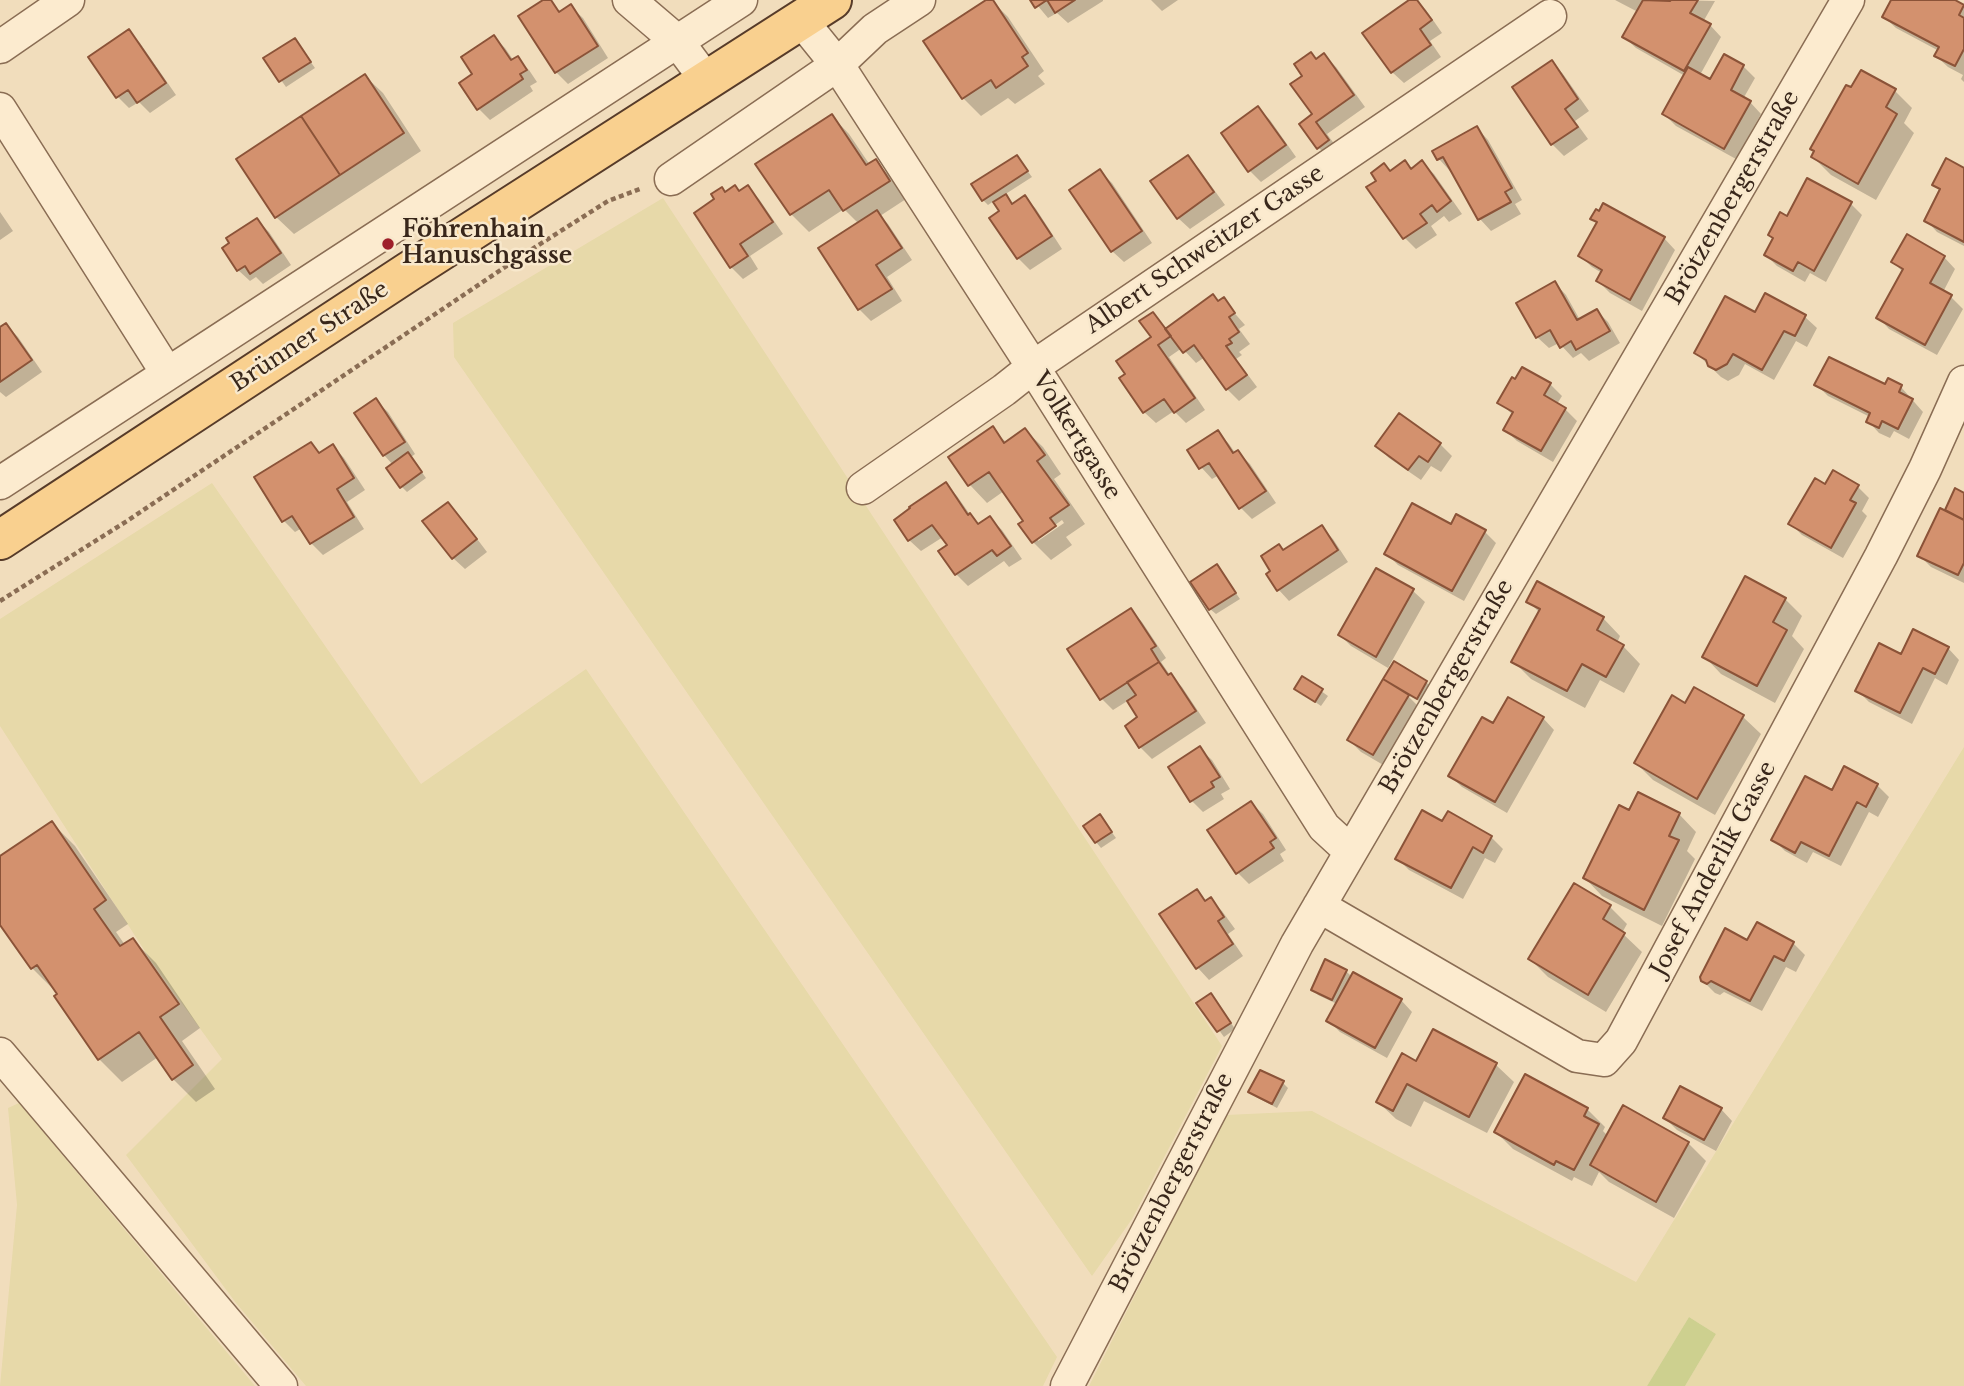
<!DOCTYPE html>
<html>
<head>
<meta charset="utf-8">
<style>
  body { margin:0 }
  canvas { display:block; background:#f1ddbc }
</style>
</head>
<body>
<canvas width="1964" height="1386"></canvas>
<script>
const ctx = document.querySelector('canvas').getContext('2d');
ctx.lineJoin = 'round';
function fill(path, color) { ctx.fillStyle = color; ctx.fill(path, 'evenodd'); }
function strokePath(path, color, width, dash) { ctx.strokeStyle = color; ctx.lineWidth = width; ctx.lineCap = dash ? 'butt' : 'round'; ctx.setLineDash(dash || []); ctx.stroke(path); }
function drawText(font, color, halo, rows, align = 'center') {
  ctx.font = font + ' "Libre Baskerville",serif'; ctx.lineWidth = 5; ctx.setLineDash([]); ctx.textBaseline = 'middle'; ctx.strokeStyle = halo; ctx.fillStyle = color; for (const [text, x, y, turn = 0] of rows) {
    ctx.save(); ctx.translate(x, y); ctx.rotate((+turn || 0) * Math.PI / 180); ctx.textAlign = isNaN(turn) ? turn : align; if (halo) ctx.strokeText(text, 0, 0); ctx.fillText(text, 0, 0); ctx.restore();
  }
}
const farmland = new Path2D(`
  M663,198L1222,1046L1132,1219L1092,1276L454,357L453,323Z
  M212,483L421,784L586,669L1057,1357L1043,1386H306L236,1303L126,1155L222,1059L150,959L0,726V619Z
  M1964,747V1386H1685L1716,1334L1689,1317L1647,1386H1089L1226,1115L1312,1111L1636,1282Z
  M19,1103L255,1386H0L17,1205L8,1108Z`);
const green = new Path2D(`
  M1689,1317L1716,1334L1685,1386H1647Z`);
const shadow = new Path2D(`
  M547,0H549L561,13L571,7L583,18L608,58L568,84L556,72L520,17Z
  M989,0H991L1008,17L1044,71L1038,76L1045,84L1015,104L1008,98L981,116L963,98L926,42Z
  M1033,0H1103V1L1068,23L1057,13L1048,18Z
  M1151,0H1178L1162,11Z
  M1412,0H1416L1426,10L1442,33L1430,41L1441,57L1404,83L1392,72Z
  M1615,0H1664L1671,4L1673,0L1715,1L1703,22L1710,25L1721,37L1700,75L1711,82L1743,66L1755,78L1743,99L1750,102L1761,114L1736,159L1676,126L1664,114L1685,76L1636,48L1624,37L1638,12Z
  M1893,0H1951L1964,7V82L1961,79L1963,75L1948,67L1936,56L1939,51L1896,28L1884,17Z
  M128,32L140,43L176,95L150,113L139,102L129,108L117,96Z
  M494,37L505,48L514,61L517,59L529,70L537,82L530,86L533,91L490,120L478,108L475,75Z
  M295,40L315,68L286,87L266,59Z
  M1324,55L1336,67L1365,107L1327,134L1340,152L1330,159L1318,147L1314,115L1304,76L1317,61Z
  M1552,62L1563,74L1589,111L1575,121L1588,139L1564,156L1552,144Z
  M365,76L383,93L421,151L294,234L276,217Z
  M1895,91L1912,108L1904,123L1914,133L1876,200L1831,175L1813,157Z
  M1258,108L1270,120L1296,157L1261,182L1249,170Z
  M832,116L849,134L870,165L875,161L893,179L906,199L880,216L888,224L912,260L887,277L902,301L871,321L859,309V224L844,209L809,232L791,214Z
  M1477,128L1488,140L1522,200L1515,204L1521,214L1491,231L1480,219L1452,170L1450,171L1439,159L1434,152Z
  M1017,157L1032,177L1004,195L1014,205L1025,197L1036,209L1062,249L1030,270L1018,258L992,218L1002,211L994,201L988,205L983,200Z
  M1187,157L1199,169L1225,205L1190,229L1178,218Z
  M1405,163L1412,170L1422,163L1434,174L1462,214L1449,222L1444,216L1431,226L1437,235L1416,249L1405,238L1378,181Z
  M1964,170V246L1937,232L1926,220L1941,191L1934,184Z
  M1100,171L1112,183L1152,243L1124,262L1112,251Z
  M748,188L759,199L783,234L750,256L758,269L743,279L731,267L696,213L726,193H740Z
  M1851,204L1862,215L1826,282L1810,273L1805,282L1777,266L1766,255L1787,218Z
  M0,212L13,231L0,240Z
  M1593,219L1664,238L1675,250L1642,311L1610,293L1598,281L1602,273L1592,267L1580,256L1598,224Z
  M257,220L269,232L291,265L263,284L256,277L250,281L238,270Z
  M1944,257L1955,269L1943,292L1951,297L1963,309L1937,355L1889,329L1878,317L1903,272L1893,262Z
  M1555,283L1566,295L1580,320L1597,311L1608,322L1620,343L1589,361L1581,353L1573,358L1559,343L1549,348L1537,337Z
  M1223,300L1245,325L1239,329L1250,344L1239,352L1242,355L1236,359L1257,387L1239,401L1227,389L1205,357L1196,363L1182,348L1169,357L1205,410L1186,423L1174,411L1156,423L1144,412L1127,374L1153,338V314L1167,330Z
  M1755,315L1805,317L1817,328L1807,347L1796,341L1774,380L1745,364L1739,375L1728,381L1721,377L1696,353Z
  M6,325L18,337L42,372L6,397L0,392V329Z
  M1515,382L1550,384L1562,396L1557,404L1565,409L1577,421L1553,462L1517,441L1505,430L1513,415L1500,403Z
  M1817,385L1901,387L1923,412L1909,439L1894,431L1890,438L1879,433L1868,421L1870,417L1828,396Z
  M376,401L388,412L415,454L411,457L426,478L407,492L402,487L393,465L384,455Z
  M1399,415L1440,444L1452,456L1441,472L1431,466L1421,480L1389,458L1377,446Z
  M992,429L1007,443L1025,430L1043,447L1061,474L1054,479L1085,524L1066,537L1072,545L1051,560L1033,542L1025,522L1004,491L987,503L970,485L951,458ZM1062,520L1064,523L1038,541V537Z
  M1218,432L1229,444L1236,454L1238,452L1250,464L1276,503L1252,519L1241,508L1219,475L1212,479L1201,467Z
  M311,444L321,454L333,446L344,458L365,490L347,502L364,529L323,555L311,543L302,528L295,532L284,521Z
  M945,484L957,496L971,516L980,525L990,518L1002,530L1022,559L1009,567L1004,561L968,586L956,574L949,546L943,537L921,551L909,540Z
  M1826,487H1858L1869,498L1862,511L1867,516L1843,558L1802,535L1791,524Z
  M1964,494V583L1931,567L1919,555L1952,516L1947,510Z
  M447,504L459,515L487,552L465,569L453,558Z
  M1452,526L1485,532L1496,543L1464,601L1398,565L1386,553Z
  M1321,527L1333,539L1348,562L1289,601L1278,589L1284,552Z
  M1217,566L1240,599L1216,614L1210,609Z
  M1377,570L1413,591L1425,602L1388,668L1351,646L1340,635Z
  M1785,599L1802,616L1792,636L1804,649L1775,703L1721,674L1704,656Z
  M1529,602L1603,618L1620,636L1617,643L1623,646L1640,664L1624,693L1600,680L1585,708L1531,679L1513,661L1540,613Z
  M1131,610L1142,622L1166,658L1161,662L1170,675L1182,687L1206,723L1152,759L1140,747V718L1129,700L1113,710L1102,699Z
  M1948,648L1959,660L1947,685L1935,678L1912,724L1869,702L1857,690L1902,656Z
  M1394,664L1426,682L1432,688L1423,703L1407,695L1420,708L1385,766L1361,752L1349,740Z
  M1303,678L1328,696L1321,706L1296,689Z
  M1695,690L1743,717L1761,734L1715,815L1653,780L1636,763L1686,705Z
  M1543,718L1554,730L1507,813L1462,787L1450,776L1493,726Z
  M1200,749L1212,760L1230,789L1221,794L1224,799L1203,812L1192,801Z
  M1877,785L1889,797L1878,817L1869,812L1841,866L1813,852L1807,863L1785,851L1774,840L1832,792Z
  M1251,803L1263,814L1286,850L1280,854L1284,861L1249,884L1237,872Z
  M1630,812L1679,814L1696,832L1687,851L1695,859L1662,926L1602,896L1585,878Z
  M1100,816L1116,838L1101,848L1096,842Z
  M52,823L75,846L128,924L116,932L125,945L133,940L156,963L200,1028L182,1041L215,1089L196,1102L173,1079L158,1057L122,1082L99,1059L56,990L55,991L32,968L0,922V859Z
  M1443,823L1491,837L1503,849L1495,863L1485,858L1463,899L1409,870L1397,858Z
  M1196,891L1207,902L1210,899L1222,911L1235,929L1228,934L1243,956L1209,980L1198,968L1161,915Z
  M1610,907L1627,924L1622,933L1642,952L1606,1012L1548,977L1530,959Z
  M1758,925L1793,943L1805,955L1796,972L1786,967L1762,1011L1724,992L1720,995L1715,993L1702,980L1748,942Z
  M1346,971L1352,977L1401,1000L1412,1012L1387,1058L1340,1032L1328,1020L1337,1004L1318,995L1313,989Z
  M1216,1000L1235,1029L1224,1037L1199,1003Z
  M1434,1032L1496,1065L1514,1082L1487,1133L1424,1101L1411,1127L1396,1119L1378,1102L1417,1063Z
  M1525,1076L1587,1109L1605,1127L1603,1131L1608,1136L1688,1143L1706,1161L1674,1218L1609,1182L1599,1172L1592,1186L1574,1177L1572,1181L1513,1149L1496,1132Z
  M1283,1083L1288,1088L1277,1108L1256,1097L1251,1092Z
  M1721,1109L1732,1121L1716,1151L1677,1130L1665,1118Z`);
const building = new Path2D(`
  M543,0H551L559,12L571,4L598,46L555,73L518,16Z
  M986,0H993L1028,53L1022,57L1028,66L996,88L991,80L962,99L923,41Z
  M1030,0H1075L1055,13L1047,0L1035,8Z
  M1409,0H1417L1432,20L1420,29L1431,45L1391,73L1362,33Z
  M1643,0L1670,1L1671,0H1698L1690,13L1711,24L1684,71L1622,37Z
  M1891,0H1955L1964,5L1959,15L1964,18V49L1955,66L1934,56L1939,47L1882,17Z
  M129,29L166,83L137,103L128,90L116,98L88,57Z
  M494,35L511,60L518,56L527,70L520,74L523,79L477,110L459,83L472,74L461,57Z
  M295,38L311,62L279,82L263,58Z
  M1311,52L1316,59L1324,53L1354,95L1316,122L1329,140L1317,149L1299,124L1312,114L1290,84L1302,76L1294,64Z
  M1724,54L1744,65L1731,90L1751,101L1724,149L1662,114L1688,67L1710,79Z
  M1552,60L1578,99L1565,109L1578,127L1551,145L1512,87Z
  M1861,70L1896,89L1886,107L1897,114L1858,184L1811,157L1814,151L1810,149L1846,85L1851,87Z
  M365,74L404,133L340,175L301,116Z
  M1258,106L1286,145L1248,172L1221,133Z
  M832,114L866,165L876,159L890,181L843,211L829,190L790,215L755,164Z
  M301,116L340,175L275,218L236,159Z
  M1477,126L1512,188L1505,192L1511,202L1478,220L1443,157L1437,160L1432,151Z
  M1017,155L1028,171L982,201L971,184Z
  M1188,155L1214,192L1177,219L1150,181Z
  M1946,158L1964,168V242L1924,221L1940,189L1932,185Z
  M1405,160L1411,169L1422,160L1451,201L1437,212L1432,205L1420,214L1427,223L1403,239L1366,187L1376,181L1371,173L1384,163L1390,171Z
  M1100,169L1142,231L1111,252L1069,190Z
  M1807,178L1852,202L1814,271L1798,262L1793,271L1764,255L1773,238L1768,235L1780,212L1787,216Z
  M735,185L739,191L748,185L773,222L740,244L748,256L730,268L694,213L714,199L711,194L722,187L725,192Z
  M1006,194L1012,204L1025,195L1052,236L1017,259L989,218L999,211L993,202Z
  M1603,203L1665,237L1630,300L1596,281L1602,270L1578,256L1597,222L1590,219L1596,209L1599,211Z
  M877,210L902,248L876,265L892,289L858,310L818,248Z
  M257,218L281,253L250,274L245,266L237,271L222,248L229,243L226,238Z
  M1907,234L1945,256L1930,283L1952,295L1925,345L1876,318L1903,269L1891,262Z
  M1555,281L1577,320L1597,309L1610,331L1576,350L1571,341L1560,348L1550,330L1536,338L1516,303Z
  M1765,293L1806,315L1795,336L1784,331L1762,370L1733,354L1727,364L1716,370L1708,366L1706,360L1694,353L1725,296L1755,312Z
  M1213,294L1218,301L1224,297L1235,313L1229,317L1239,332L1229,339L1232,343L1226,346L1247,375L1226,390L1194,345L1183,353L1165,329Z
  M1153,312L1171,336L1158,345L1195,398L1174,413L1164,399L1143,413L1119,378L1125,374L1116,361L1151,337L1139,321Z
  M6,323L32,360L0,382V327Z
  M1829,357L1885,384L1888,378L1902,385L1899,392L1913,399L1898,429L1882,421L1879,428L1866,422L1870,413L1814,385Z
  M1522,367L1551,383L1544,395L1566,408L1541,451L1503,430L1513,412L1497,403L1512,377L1515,379Z
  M376,398L405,442L383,456L354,413Z
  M1399,413L1441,443L1428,462L1419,456L1408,470L1375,446Z
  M993,426L1004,443L1025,428L1045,455L1037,461L1069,505L1050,518L1056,526L1032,543L1018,524L1023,521L989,472L968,486L948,457Z
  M1218,430L1233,453L1238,450L1266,491L1239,509L1209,463L1199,469L1187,450Z
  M311,442L319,453L333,444L354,478L337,489L354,517L310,544L292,516L282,522L254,477Z
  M408,452L422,472L400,488L386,468Z
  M1833,470L1859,485L1850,500L1856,503L1831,548L1788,524L1815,478L1825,484Z
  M946,482L968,515L970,513L978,524L990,516L1011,546L997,556L992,550L955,575L938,551L947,545L932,525L908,541L894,520L910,508L909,507Z
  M1955,488L1964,493V520L1945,510Z
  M448,502L477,539L452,559L422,521Z
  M1412,503L1451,524L1456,514L1486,530L1452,591L1384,554Z
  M1940,508L1964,520V563L1958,575L1917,556Z
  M1322,525L1338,550L1277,591L1266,574L1270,571L1261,556L1279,544L1283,550Z
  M1217,564L1236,593L1209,610L1190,582Z
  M1376,568L1414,589L1376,657L1338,635Z
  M1745,576L1786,598L1773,622L1787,630L1757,686L1702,657Z
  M1537,581L1604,617L1597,630L1624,645L1606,677L1582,664L1567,691L1511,662L1540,609L1526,602Z
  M1131,608L1156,646L1151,649L1159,662L1100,700L1067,649Z
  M1913,629L1949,647L1935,674L1923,668L1900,713L1855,691L1879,643L1901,654Z
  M1394,661L1427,681L1417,699L1383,679Z
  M1159,662L1168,675L1171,673L1196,711L1139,748L1125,726L1137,717L1127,701L1136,695L1127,682Z
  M1302,676L1323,689L1315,702L1294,689Z
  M1383,679L1409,695L1373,755L1347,740Z
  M1694,687L1744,715L1697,799L1634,763L1672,695L1685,703Z
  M1508,697L1544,717L1495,802L1448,776L1482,717L1493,723Z
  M1200,746L1220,777L1211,782L1214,787L1190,802L1168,767Z
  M1844,766L1878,784L1866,807L1857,802L1829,856L1801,842L1795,853L1771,840L1805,776L1832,790Z
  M1638,792L1680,813L1669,836L1679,840L1644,910L1583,878L1619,805L1629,810Z
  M1251,801L1276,838L1270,842L1274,848L1236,874L1207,830Z
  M1422,810L1442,821L1448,811L1492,836L1483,853L1473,847L1451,888L1395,859Z
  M1100,814L1112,832L1095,843L1083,826Z
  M52,821L106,900L94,909L120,946L133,938L179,1004L160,1017L193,1065L172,1080L139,1032L98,1060L54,996L57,994L37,965L31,969L0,925V856Z
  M1574,883L1611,905L1603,919L1625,933L1588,995L1528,959Z
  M1197,889L1205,901L1211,897L1224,917L1218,921L1233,944L1196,969L1159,914Z
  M1757,922L1794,942L1784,961L1774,956L1750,1001L1711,981L1707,984L1701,981L1700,977L1725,928L1747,940Z
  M1325,959L1347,970L1332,1000L1311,990Z
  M1353,972L1402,999L1375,1048L1326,1021Z
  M1211,993L1231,1023L1217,1032L1196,1003Z
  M1433,1029L1497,1063L1469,1117L1407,1084L1393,1111L1376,1102L1402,1053L1416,1061Z
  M1260,1070L1284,1081L1272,1104L1248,1092Z
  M1525,1074L1588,1108L1584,1116L1599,1124L1574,1170L1556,1161L1554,1165L1494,1132Z
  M1680,1086L1722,1108L1704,1140L1663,1118Z
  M1623,1105L1689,1142L1656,1202L1590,1165Z`);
const path = new Path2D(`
  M0,601L127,521L526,253L608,201L640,189`);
const minor = new Path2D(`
  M629,0L677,41L707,81
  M801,20L839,67L1033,367L1324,827L1350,851
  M0,47L68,0
  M0,109L167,373
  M671,179L837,65L875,29L919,0
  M0,483L741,0
  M863,488L1004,390L1033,367L1550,16
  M1319,906L1577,1056L1604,1060L1621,1041L1881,556L1925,469L1964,382
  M0,1054L281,1386
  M1067,1386L1297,944L1848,0`);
const primary = new Path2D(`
  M0,540L408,272L832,0`);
const markers = [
  [388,244,7,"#9e1f2a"]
];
const streetNames = [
  ["Brötzenbergerstraße",1733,198,-60],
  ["Albert Schweitzer Gasse",1205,250,-34],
  ["Brünner Straße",310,337,-33],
  ["Volkertgasse",1076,436,58],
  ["Brötzenbergerstraße",1447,687,-60],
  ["Josef Anderlik Gasse",1714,869,-62],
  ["Brötzenbergerstraße",1172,1183,-63]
];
const poiNames = [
  ["Föhrenhain",402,231],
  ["Hanuschgasse",402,257]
];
fill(farmland, '#e7d9a9');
fill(green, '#cdd08f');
fill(shadow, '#0003');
fill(building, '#d3916e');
strokePath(building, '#8b5338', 2);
strokePath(minor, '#8a6d54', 35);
strokePath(primary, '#573b29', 42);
strokePath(path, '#8a6d54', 4.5, [5, 3.5]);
strokePath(minor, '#fcebcf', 32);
strokePath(primary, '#f9d08f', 38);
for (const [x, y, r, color] of markers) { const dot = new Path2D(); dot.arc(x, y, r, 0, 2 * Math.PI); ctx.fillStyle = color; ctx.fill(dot); strokePath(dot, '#f8e8cc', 2.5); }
drawText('23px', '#38261a', '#f8e8cc', streetNames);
drawText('bold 23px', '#38261a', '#f8e8cc', poiNames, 'left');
</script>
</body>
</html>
